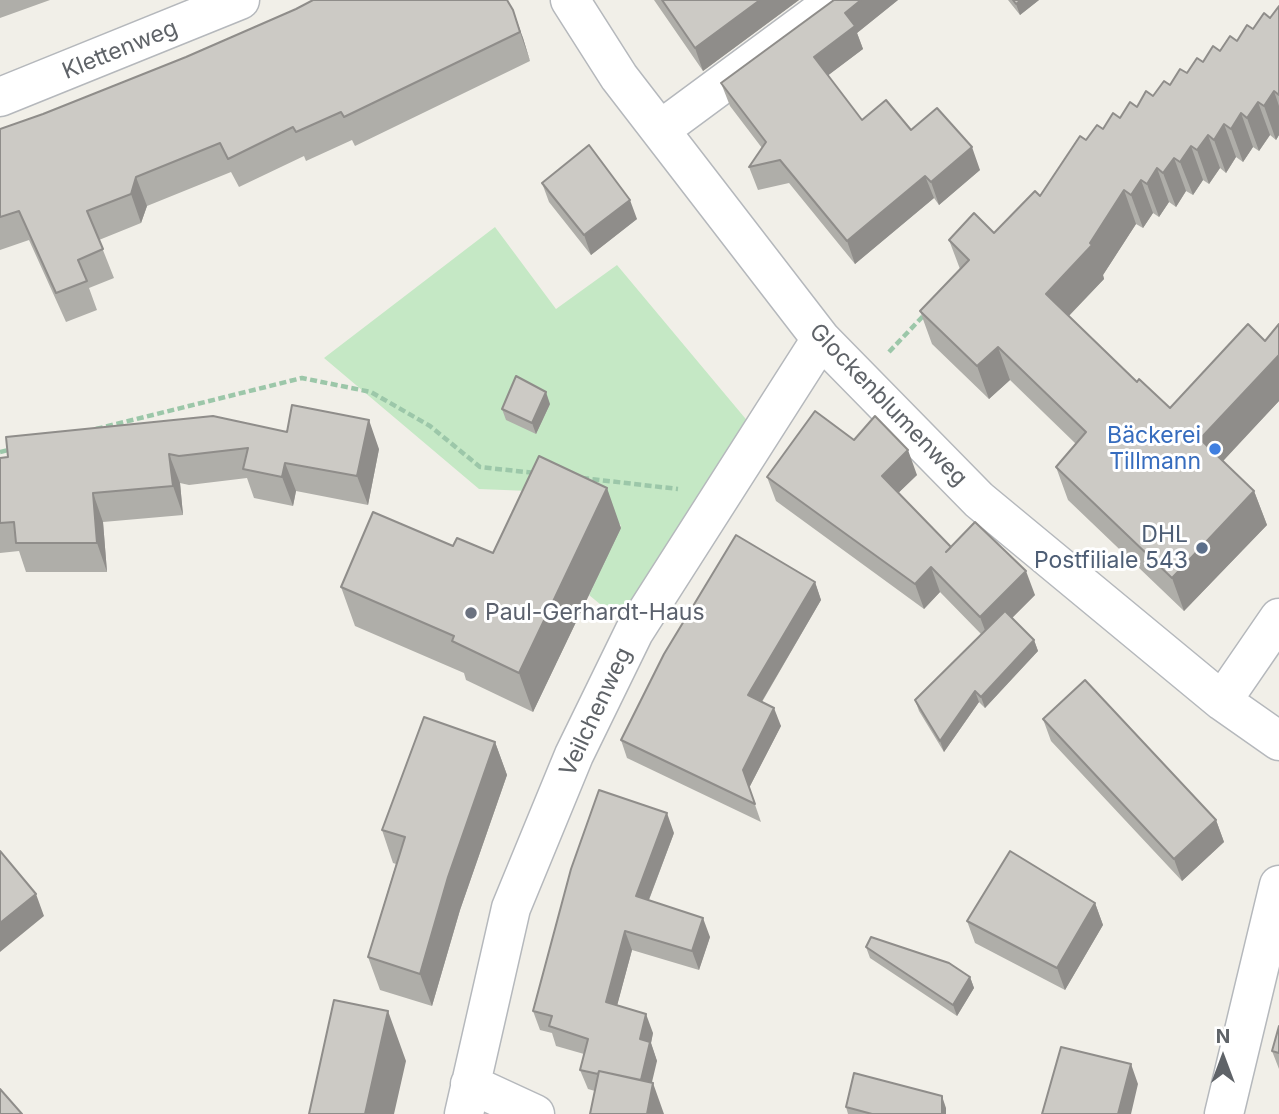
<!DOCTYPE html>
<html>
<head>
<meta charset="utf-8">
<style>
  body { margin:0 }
  #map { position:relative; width:1279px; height:1114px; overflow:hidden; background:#f1efe8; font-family:Inter,sans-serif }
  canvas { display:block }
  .north { position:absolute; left:1188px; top:1023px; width:70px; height:70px; -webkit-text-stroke:5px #fff; paint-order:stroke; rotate:0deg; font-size:19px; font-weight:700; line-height:28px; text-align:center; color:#5f6368 }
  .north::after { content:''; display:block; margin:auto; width:24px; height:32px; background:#5f6368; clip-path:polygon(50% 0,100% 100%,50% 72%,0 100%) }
</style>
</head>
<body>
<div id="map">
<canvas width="1279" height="1114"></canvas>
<div class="north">N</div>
</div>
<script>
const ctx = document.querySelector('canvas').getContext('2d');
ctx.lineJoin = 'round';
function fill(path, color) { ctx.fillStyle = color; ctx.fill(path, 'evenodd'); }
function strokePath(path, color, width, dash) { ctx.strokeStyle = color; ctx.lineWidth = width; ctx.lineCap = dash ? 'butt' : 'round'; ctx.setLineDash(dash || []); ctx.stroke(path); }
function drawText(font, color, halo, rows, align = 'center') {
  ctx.font = font + ' Inter,sans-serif'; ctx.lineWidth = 6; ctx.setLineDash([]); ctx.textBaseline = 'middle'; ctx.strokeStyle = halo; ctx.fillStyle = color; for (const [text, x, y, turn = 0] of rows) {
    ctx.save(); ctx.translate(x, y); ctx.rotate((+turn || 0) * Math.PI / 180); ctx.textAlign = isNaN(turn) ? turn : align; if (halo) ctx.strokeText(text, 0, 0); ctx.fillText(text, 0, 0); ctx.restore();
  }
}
const green = new Path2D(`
  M495,227L556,309L617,265L760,436L634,632L589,595L621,525L554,492L479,489L324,358Z`);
const path = new Path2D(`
  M889,352L926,313
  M96,429L302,378L371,392L430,426L480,467L535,473
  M0,452L13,449
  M582,478L678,489`);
const minor = new Path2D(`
  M570,0L619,77L821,339L979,500L1222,701L1279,741
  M0,97L240,0
  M660,130L836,0
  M1222,701L1279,618
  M470,1084L535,1114
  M464,1114L511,908L574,755L634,632L821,339
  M1224,1114L1279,885`);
const wall = new Path2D(`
  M0,0H50L0,18Z
  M507,0L523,38L530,61L355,146L352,140L306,161L304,156L239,187L231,172L147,206L141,223L99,240L114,278L89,288L97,310L66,322L29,240L0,250V129Z
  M654,0H799L703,71Z
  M834,0H898L857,33L863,49L828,75L862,120L911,130L980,170L939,205L934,198L855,264L789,183L758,190L749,167L762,148L730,106L721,83Z
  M1008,0H1039L1020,15Z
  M1279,6V135L1276,140L1270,135L1259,151L1253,147L1243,162L1236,157L1226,173L1220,168L1209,184L1203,180L1193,195L1186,191L1176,207L1169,202L1159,217L1153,213L1143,228L1136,224L1103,275L1104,279L1069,316L1137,382L1170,408L1265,341L1279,324V401L1222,461L1254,491L1267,525L1184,611L1068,500L1056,467L1076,444L1010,380L989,399L932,344L920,311L960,269L949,240L994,233L1040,196L1086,140L1203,62L1270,18Z
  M542,183L637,219L591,255L549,202Z
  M550,404L536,434L506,420L502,409Z
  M287,432L379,449L368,505L296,491L293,506L254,498L247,478L189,485L180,483L183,515L103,522L107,572H26L19,551L0,553V458Z
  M854,440L917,475L898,493L951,547L1035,595L1012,618L1034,640L1038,651L985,708L979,702L944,752L919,711L915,700L981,634L940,592L924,609L776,501L767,477Z
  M621,528L533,712L466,680L464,673L355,626L341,587L453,546L493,553Z
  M815,582L821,600L762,702L781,726L749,788L761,822L627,758L621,740Z
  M1043,719L1216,820L1224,842L1182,881L1051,741Z
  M495,742L507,775L460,910L432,1006L380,990L368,957L396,864L393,863L382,830Z
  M674,833L649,900L710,937L699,970L632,950L617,1005L653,1033L651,1043L657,1061L595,1091L588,1089L580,1070L584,1054L556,1046L552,1033L540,1030L533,1011Z
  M1095,903L1103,925L1065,990L975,943L967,921Z
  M866,947L970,977L974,988L957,1016L870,958Z
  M1279,1026V1069L1272,1051Z
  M846,1107L946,1108V1114H848Z`);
const shadedWall = new Path2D(`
  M760,0H799L703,71L695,48Z
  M861,0H898L857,33L863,49L822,80L814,57L845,13Z
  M1021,0H1039L1020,15L1016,4Z
  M513,10L523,38L530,61L520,32Z
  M1274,91L1279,106V135L1276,140L1264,106Z
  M1258,102L1270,135L1259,151L1247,118Z
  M1241,113L1253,147L1243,162L1231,129Z
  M1224,124L1236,157L1226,173L1214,140Z
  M1208,135L1220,168L1209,184L1197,150Z
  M1191,146L1203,180L1193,195L1180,162Z
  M972,147L980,170L939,205L931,182Z
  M1174,158L1186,191L1176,207L1163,173Z
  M1157,168L1169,202L1159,217L1147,184Z
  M925,176L934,198L855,264L847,241Z
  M136,177L147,206L141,223L131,194Z
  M1141,180L1153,213L1143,228L1131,195Z
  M1124,190L1136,224L1103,275L1104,279L1058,327L1046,294L1090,243Z
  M630,200L637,219L591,255L584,235Z
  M998,347L1010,380L989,399L977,366Z
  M1279,354V401L1212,473L1200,439Z
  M546,392L550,404L536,434L532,423Z
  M369,420L379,449L368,505L357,476Z
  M908,450L917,475L890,501L882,476Z
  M169,454L180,483L183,515L173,486Z
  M285,463L296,491L293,506L282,477Z
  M607,488L621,528L533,712L519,673Z
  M1254,491L1267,525L1184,611L1172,578Z
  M93,493L103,522L107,572L97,543Z
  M931,567L940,592L924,609L915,584Z
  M1026,571L1035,595L989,641L980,617Z
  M815,582L821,600L755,713L748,695Z
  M1034,640L1038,651L985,708L981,697Z
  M975,691L979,702L944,752L940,741Z
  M774,708L781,726L749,788L761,822L743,770Z
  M495,742L507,775L460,910L432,1006L420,974L448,877Z
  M667,813L674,833L643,915L636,896Z
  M1216,820L1224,842L1182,881L1174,859Z
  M36,894L44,916L0,952V923Z
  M1095,903L1103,925L1065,990L1057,968Z
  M703,918L710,937L699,970L692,951Z
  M625,931L632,950L613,1021L606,1002Z
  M970,977L974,988L957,1016L953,1005Z
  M388,1011L406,1061L394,1114H365Z
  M646,1014L653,1033L651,1043L657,1061L647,1103L640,1083V1039Z
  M1131,1064L1138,1084L1131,1114H1118Z
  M653,1083L664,1114H647Z
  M942,1096L946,1108V1114H942Z`);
const building = new Path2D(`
  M313,0H507L513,10L520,32L344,117L341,112L296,132L293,127L228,159L220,143L136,177L131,194L87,211L103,249L78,260L87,281L56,293L19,211L0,217V129L43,114L186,57L296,9Z
  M662,0H760L695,48Z
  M834,0H861L845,13L855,26L814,57L862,120L886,100L911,130L937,108L972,147L931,182L925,176L847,241L780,160L749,167L766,142L721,83Z
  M1013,0H1021L1016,4Z
  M1279,6V95L1274,91L1264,106L1258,102L1247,118L1241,113L1231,129L1224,124L1214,140L1208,135L1197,150L1191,146L1180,162L1174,158L1163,173L1157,168L1147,184L1141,180L1131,195L1124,190L1090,243L1092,245L1046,294L1137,382L1139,379L1170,408L1248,324L1265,341L1279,324V355L1200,439L1254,491L1172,578L1056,467L1086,432L998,347L977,366L920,311L969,260L949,240L974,213L994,233L1035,191L1040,196L1080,136L1086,140L1097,125L1103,129L1113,113L1120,118L1130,102L1137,107L1146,91L1153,96L1164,81L1170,85L1180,69L1187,73L1197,58L1203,62L1213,46L1220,51L1230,36L1237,41L1247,25L1253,29L1264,13L1270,18Z
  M589,145L630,200L584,235L542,183Z
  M516,376L546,392L532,423L502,409Z
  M292,405L369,420L357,476L285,463L282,477L243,469L248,448L179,456L169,454L173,486L93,493L97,543H16L14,522L0,523V458L8,457L6,437L213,416L287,432Z
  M815,411L854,440L875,416L908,450L882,476L951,547L946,552L975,522L1026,571L980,617L931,567L915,584L767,477Z
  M539,456L607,488L519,673L452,641L454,636L341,587L373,512L453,546L457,538L493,553Z
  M736,535L815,582L748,695L774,708L743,770L755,804L621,740L664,654Z
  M1005,611L1034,640L981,697L975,691L940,741L915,700Z
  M1085,680L1216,820L1174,859L1043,719Z
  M424,717L495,742L448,877L420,974L368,957L405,837L382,830Z
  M599,790L667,813L636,896L703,918L692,951L625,931L606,1002L646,1014L640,1039L650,1042L641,1080L599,1071L598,1074L580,1070L588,1039L549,1026L552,1016L533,1011L571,869Z
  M0,851L36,894L0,923Z
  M1010,851L1095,903L1057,968L967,921Z
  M871,937L949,963L970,977L953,1005L866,947Z
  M334,1000L388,1011L365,1114H309Z
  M1279,1026V1053L1272,1051Z
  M1061,1047L1131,1064L1118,1114H1042Z
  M599,1071L653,1083L647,1114H590Z
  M854,1073L942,1096V1114H872L846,1107Z
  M0,1089L22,1114H0Z`);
const markers = [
  [1215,449,7,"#3f7fe0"],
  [1202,548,7,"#5c6f8a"],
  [471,613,7,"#6b7280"]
];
const streetNames = [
  ["Klettenweg",120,50,-22],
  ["Glockenblumenweg",888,405,46],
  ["Veilchenweg",596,712,-65]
];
const shopNames = [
  ["Bäckerei",1201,436],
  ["Tillmann",1201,462]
];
const serviceNames = [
  ["DHL",1188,535],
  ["Postfiliale 543",1188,561]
];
const worshipNames = [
  ["Paul-Gerhardt-Haus",485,613]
];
fill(green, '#c5e8c5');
strokePath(minor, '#b5b8bc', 41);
strokePath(path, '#9cc7a9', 4.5, [7, 3.5]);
strokePath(minor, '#fff', 38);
fill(wall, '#afaea9');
fill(shadedWall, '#8f8d8a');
fill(building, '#cccac5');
strokePath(building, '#8f8d8a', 2);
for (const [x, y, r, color] of markers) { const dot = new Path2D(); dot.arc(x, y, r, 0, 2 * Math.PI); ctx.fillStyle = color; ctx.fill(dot); strokePath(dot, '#fff', 2.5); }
drawText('23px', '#5f6368', '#fff', streetNames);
drawText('23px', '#366cbe', '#fff', shopNames, 'right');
drawText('23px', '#4e5e75', '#fff', serviceNames, 'right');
drawText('23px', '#5b616d', '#fff', worshipNames, 'left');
</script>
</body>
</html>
